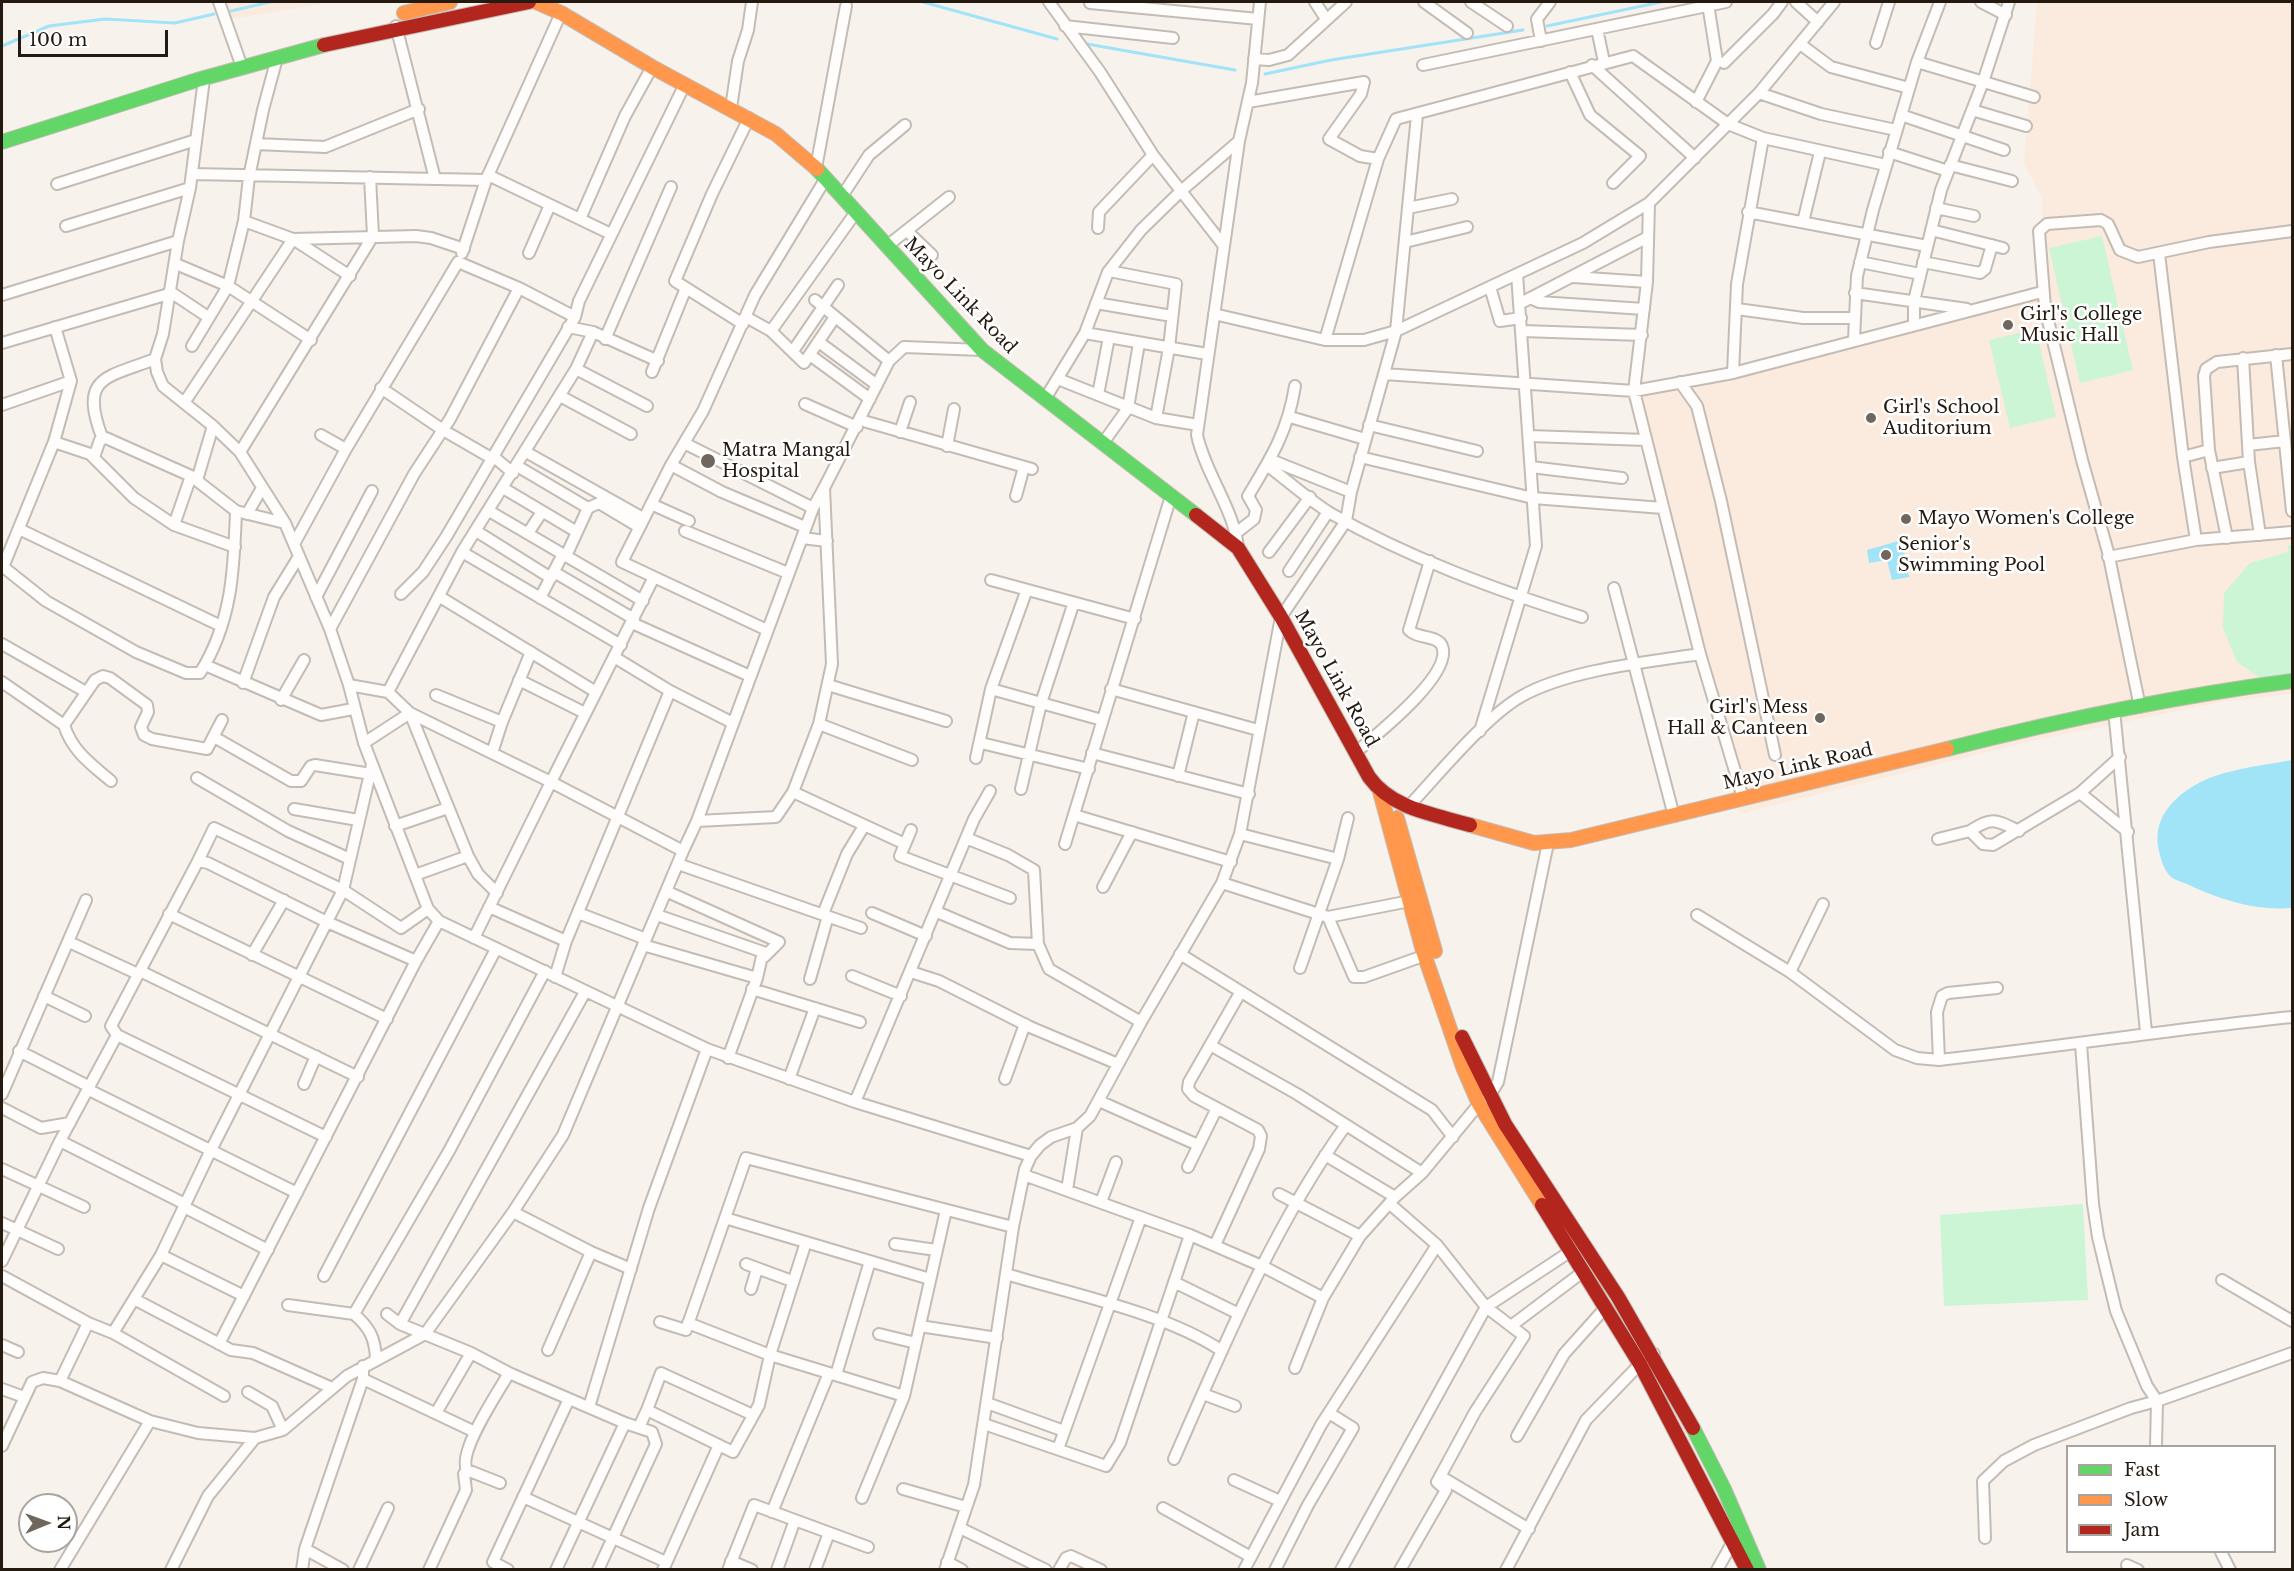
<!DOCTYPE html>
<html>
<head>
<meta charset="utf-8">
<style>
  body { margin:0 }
  #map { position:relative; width:2294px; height:1571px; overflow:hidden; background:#f8f2ec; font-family:"Libre Baskerville",serif }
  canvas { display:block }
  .frame { position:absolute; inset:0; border:3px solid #251a10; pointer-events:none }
  .legend { position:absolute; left:2066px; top:1445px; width:210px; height:108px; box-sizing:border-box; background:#fff; border:2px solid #a8a39f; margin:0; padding:8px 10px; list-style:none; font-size:18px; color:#251a10 }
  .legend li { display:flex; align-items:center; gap:12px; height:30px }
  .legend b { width:30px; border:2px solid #a8a39f }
  .north { position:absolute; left:18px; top:1493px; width:60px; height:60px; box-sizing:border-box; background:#fff; border:2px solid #a8a39f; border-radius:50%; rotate:89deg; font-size:16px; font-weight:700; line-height:24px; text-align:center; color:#251a10 }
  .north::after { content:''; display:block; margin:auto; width:21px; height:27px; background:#6f665d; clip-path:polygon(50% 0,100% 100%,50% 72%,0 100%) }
  .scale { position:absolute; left:18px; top:30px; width:150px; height:27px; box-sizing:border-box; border:3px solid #251a10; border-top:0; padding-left:8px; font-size:18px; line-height:21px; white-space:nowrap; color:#251a10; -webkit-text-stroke:4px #fff; paint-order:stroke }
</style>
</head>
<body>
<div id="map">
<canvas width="2294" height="1571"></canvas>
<div class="frame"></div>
<ul class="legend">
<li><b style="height:8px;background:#63d668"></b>Fast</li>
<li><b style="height:8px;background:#ff974d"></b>Slow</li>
<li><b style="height:8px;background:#b3261e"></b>Jam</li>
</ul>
<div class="north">N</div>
<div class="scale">100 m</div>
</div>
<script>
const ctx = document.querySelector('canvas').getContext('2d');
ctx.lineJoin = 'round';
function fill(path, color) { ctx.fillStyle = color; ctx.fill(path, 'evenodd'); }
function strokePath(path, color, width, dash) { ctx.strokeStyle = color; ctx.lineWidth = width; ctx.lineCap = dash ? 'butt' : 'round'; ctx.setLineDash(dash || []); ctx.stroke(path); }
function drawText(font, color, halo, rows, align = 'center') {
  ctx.font = font + ' "Libre Baskerville",serif'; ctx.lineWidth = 5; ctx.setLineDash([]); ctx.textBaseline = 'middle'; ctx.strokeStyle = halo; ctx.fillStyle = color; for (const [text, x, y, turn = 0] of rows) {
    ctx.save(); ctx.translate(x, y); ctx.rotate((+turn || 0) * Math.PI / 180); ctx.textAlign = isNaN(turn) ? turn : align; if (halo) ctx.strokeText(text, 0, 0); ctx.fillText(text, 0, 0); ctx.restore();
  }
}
const built = new Path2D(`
  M221,2H333L226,20Z
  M2037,2H2292V694L2222,702L2032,741L1739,814L1634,391L1733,373L2044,293L2042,198L2024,164Z`);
const green = new Path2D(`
  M2102,236L2133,370L2080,383L2049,248Z
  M2036,329L2056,417L2010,428L1989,340Z
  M2288,545H2292V680L2260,678L2237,662L2223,628L2224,593L2250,563L2288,552Z
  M2083,1204L2088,1300L1944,1306L1940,1215Z`);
const water = new Path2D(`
  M1902,540L1909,577L1892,580L1887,560L1869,563L1867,550Z
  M2292,760V908C2256,911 2220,900 2187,884C2182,882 2174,880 2170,876C2164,870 2161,860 2159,851C2152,821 2170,800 2195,785C2223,769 2261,766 2292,760Z`);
const stream = new Path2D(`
  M923,2L1057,39
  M231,11L270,2
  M1547,26L1661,2
  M1087,44L1235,70
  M2,46L49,26L105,19L175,23L214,14
  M1265,74L1331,60L1523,30`);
const street = new Path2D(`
  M219,2L242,67
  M1049,2L1100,72L1153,155L1224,246
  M1315,2L1326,19
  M1424,2L1467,33
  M1471,2L1507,26
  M1796,2L1818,22
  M1981,2L2006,15
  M1090,3L1258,19
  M396,26L435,179
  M1065,26L1173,38
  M1597,29L1604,62
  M1541,41L1537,19L1550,2
  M1876,43L1889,2
  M1800,44L1831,67L1909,88
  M1254,59L1269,60L1288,55L1346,2
  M1917,62L2034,97
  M1724,63L1773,14L1782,2
  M1423,65L1726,2
  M1592,65L1695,158
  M1570,72L1590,115L1640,156L1613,183
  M204,79L190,188L178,241L163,334L155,359L157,372L163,386L213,426L240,452L285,523L330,629L349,685L364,743L428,909L439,921L707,1049L855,1102L1031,1156
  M1759,93L1821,114L1896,130
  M1248,102L1364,82L1361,94L1329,139L1360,156L1378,159
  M1696,102L1717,61L1708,4
  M731,108L738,61L748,30L752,2
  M1972,110L2026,126
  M1901,115L2004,150
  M1763,138L1886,165
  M256,144L325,147L419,109
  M1889,152L1948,171
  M1950,165L2012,181
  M816,168L846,6
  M192,174L486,180
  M488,175L611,234
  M57,184L196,140
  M842,196L869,155L905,125
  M1649,203L1647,282L1634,391L1700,654L1743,798
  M1408,208L1452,199
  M1936,208L1974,216
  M1748,212L1927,246
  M580,219L625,116L652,67
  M244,221L293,239L350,276
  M1803,222L1820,152
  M66,226L190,188
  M1098,228L1099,212L1153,155
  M1931,230L2003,248
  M907,231L932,255
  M1405,242L1467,227
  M887,246L949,197
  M462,253L486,180L561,13
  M529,253L550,205
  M2159,253L2183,457L2196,540L2292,532
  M1860,262L1920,274
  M1923,262L1980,273L1985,269L1992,245
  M176,264L228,286L311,340
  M1109,271L1176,284L1169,348L1156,418
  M1573,277L1647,282
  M1490,287L1500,321L1521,318
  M1855,293L1967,309
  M2,295L178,241
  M1530,298L1539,302L1644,309
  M815,300L889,361
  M1096,303L1172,316
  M1519,304L1648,237
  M1737,309L1803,318H1855
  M1214,314L1325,340H1364L1396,331L1583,243L1649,203L1759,93L1834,2
  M746,317L771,331L804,363L835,317
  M1914,323V301L1941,190L1983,82L2009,2
  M743,324L675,281L712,194L749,118
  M568,327L593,332
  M771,331L856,212
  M1522,331L1642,335
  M1085,333L1207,354
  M605,339L671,187
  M1325,340L1378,159L1396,119L1633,56L1728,124L1763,138L1737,284L1733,373
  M1854,340L1857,276L1873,210L1917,62L1940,2
  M2,343L172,293L208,317
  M820,343L877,385
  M192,346L228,286L244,221L249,177L263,110L277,58
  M793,351L838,285
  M810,355L870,399
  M2276,355L2292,511
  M2243,358L2249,462L2260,535
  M576,369L647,406
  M652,372L686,288
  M1384,374L1634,391L1733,373L2042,292
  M1058,379L1156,418L1198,425
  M1680,382L1697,406L1721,501L1775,755
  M381,388L443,430L493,459
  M1098,395L1109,337
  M560,396L631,434
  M1045,399L1085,333L1108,272L1141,230L1181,191L1239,141
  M184,403L293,239L416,236L431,238L464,249
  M805,404L857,427
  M2,405L71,381
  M1290,417L1365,439
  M860,420L1032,469
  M1369,425L1477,451
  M900,432L910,402
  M321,435L346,449
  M1530,436L1646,440
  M102,437C79,376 106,378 155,359
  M54,442L90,454L134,498L174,525L235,547
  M684,443L813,508
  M1103,443L1128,408L1139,343
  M2248,445L2285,441
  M947,446L954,409
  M240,452L373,236L370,177
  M526,452L643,518
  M94,457L100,440L106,438L191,476L236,511L285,523
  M494,457L513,473
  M1360,457L1533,498L1663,508
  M2183,457L2209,450
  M1271,460L1351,492
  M671,465L722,492L805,527
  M517,466L588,508L599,503L639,527
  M1268,466C1288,481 1309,500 1330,513C1409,558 1496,590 1582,617
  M1531,467L1622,478
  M2212,468L2249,462
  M197,480L213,426
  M503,488L577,532
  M1016,496L1024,467
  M651,504L689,521
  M489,511L643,601
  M247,514L262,488
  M174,525L191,476
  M19,529L221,626
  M476,531L551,578
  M685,531L788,573
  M528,533L542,512
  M1236,533L1254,519L1256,510L1248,496C1271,458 1288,431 1295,386
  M802,538L827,541
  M2227,538L2209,450L2204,376L2206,369L2217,362L2292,354
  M294,544L346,449L458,262L519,288L575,317
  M1238,548C1235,511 1205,473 1197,435L1239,141L1252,83L1260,2
  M462,552L621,645
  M1269,552L1310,497
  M566,556L588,508
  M2108,557L2196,540
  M2,566L46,601L136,652L186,673H200C232,622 234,570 236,511
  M3,567L54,442L71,381L55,327
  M1289,571L1328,512
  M554,572L634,619
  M991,580L1135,619
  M1614,588L1674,816
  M401,594L423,572L446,537L575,317L579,301L685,84
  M316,597L372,491
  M440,597L596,692
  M540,598L563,554
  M632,623L750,676
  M330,629L414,474L450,419L519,288
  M767,630L622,562L671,465L703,411L755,295L826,178
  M2,644L86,692
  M614,657L670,691L733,723
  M205,665L321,715L353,709
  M519,680L585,713
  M2,682L64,725C72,751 91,764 111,781
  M243,683L274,597L298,558
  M349,685L388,692
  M828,685L946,721
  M991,689L1102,720
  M1111,689L1258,730
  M436,695L502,722
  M281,700L304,660
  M2140,707L2108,552L2082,460L2045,308L2039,231L2047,224L2101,220L2108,224L2120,250L2138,257L2209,242L2292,231
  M2114,710L2146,1032
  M819,724L912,760
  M64,725L95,680L103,676L110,678L147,705L148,712L141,727L144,735L152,739L207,749L222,720
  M1480,731L1536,546L1517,274
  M214,737L291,781H301L311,766L315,765L371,774
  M364,743L410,713L388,692L462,552L576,369L593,332L658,361
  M981,743L1089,769
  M1356,752C1375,736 1454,674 1442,646C1438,635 1417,639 1409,630L1430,561
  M492,753L502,722L531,652
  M1092,753L1249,794
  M976,758L991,689L1026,592
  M1178,776L1194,712
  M197,778L288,831L350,859
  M1021,789L1041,703L1073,605
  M793,792L905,844
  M2080,793L2128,832
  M1408,807C1438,775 1486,716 1522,696C1568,670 1647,662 1700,654
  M294,809L358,820
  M1074,815L1231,862
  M697,821L776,817L793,792L819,724L832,664L824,488L889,361L904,347L982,350
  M395,826L448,808
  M911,830L900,856L1010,898
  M1970,831C1992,816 1996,820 2019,831
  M1240,834L1338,859
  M966,838L1008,855L1034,870L1038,944L1049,969L1141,1022
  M1938,839L1970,831L1983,844L1993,845L2080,793L2120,757
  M1065,844L1171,496
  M683,851L697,821L813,508L824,488
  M198,861L214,828L343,890L401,928L428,909
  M678,864L861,928
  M415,875L468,856
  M1222,883L1328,917L1410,901
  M1103,887L1132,832
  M668,892L779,942L764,957
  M497,893L478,874L468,856L410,713L551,782L654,577
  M489,907L566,941
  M937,912L1010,943L1038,944
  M578,913L646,939
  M872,913L926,936
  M169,914L387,1019
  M823,914L847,854L864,826
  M657,915L763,952L757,978L728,1058
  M1697,915L1790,972L1895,1050L1917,1058L1939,1060C2057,1047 2174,1029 2292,1017
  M1328,917L1354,977H1364L1426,955
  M69,942L138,974
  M643,945L757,978
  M1180,954L1432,1110L1453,1137
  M252,955L284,900
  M1300,968L1338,859L1348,818
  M140,971L358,1077
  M911,972L939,981L1030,1027L1118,1064
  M1790,972L1823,904
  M852,976L901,996
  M555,977L566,941L670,691
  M810,979L828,916
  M752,989L860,1022
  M44,996L85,1016
  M117,1035L326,1137
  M2081,1044L2093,1204L2098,1237L2116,1311L2147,1386L2157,1401L2156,1446
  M1210,1045L1297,1094L1422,1173
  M19,1051L90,1087
  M1939,1060L1937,1012L1942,996L1948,993L1997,988
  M789,1079L815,1008
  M1005,1079L1025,1024
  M304,1084L316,1056
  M89,1090L297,1193
  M2,1094L86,900
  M1099,1101L1198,1145
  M855,1102L974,819L990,791
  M2,1108L41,1128L70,1123
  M60,1141L185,1204
  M1325,1155L1395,1197
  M1188,1167L1217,1108
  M2,1169L84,1207
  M1024,1175L1190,1235
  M1067,1190L1077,1128
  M1279,1194L1360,1236
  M1101,1202L1116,1162
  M1390,1204L1437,1245
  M184,1207L268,1250
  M513,1212L591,1252L631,1269
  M725,1218L930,1279
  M2,1223L58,1249
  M895,1244L936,1250
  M1215,1245L1259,1149L1261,1136L1258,1130L1194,1096L1188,1089L1189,1082L1240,993
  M161,1255L210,1152L343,890L372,765
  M2,1261L60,1141L117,1035L111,1026L198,861L208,863L327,922L416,961
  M746,1264L792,1281
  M1006,1274C1072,1294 1166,1313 1222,1351
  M2,1276L90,1324
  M324,1276L496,949
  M2222,1280L2292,1321
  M1174,1282L1239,1314
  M751,1289L757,1269
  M134,1299L231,1350L253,1353L332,1388
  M288,1305L354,1314L449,1151L545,971
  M354,1314C370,1328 375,1338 376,1359
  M387,1314L400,1324L471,1353L509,1373L625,1423L652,1432L656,1444L598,1570
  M660,1322L686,1330L746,1158L1013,1227
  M688,1323L770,1355L806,1242
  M400,1324L585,992
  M920,1326L997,1338
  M1511,1326L1584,1271
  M113,1333L161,1255L244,1296
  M879,1334L916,1343
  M219,1344L416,961L439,921
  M2,1345L18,1352
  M548,1350L591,1252
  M1295,1368L1323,1298L1360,1236L1395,1197L1422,1173L1479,1104L1490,1095L1498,1082L1548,843
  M836,1375L870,1261
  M363,1379L475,1432
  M60,1381L88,1323L113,1333L224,1396
  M2,1389L24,1397
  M248,1392L272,1406L283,1430
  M1203,1394L1235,1406
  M987,1403L1064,1431
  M589,1407L649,1208L707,1049
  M647,1410L661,1373L753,1415
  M436,1413L471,1353
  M984,1424L1106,1466L1120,1443L1190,1235L1264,1267L1323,1298
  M639,1427L647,1410L733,1452L759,1405L770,1355L904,1396
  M1517,1436L1564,1354L1606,1307
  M2,1446L32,1382L43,1378L60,1381L150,1421L198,1433L255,1438L283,1430L347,1376L425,1334L513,1212L563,1135L683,851L551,782L474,938
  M1058,1449L1141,1217
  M1174,1459C1224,1345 1273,1227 1346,1125
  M1440,1476L1529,1529
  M1234,1480L1280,1501
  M500,1483L467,1470C457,1452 499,1391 509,1373
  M903,1489L966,1507
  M523,1497L666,1562
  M862,1498L904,1396L946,1210
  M1163,1508L1251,1557
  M772,1512L829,1373
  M960,1528L1046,1570
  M1985,1538L1983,1481L2004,1461L2034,1445L2131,1408L2157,1401L2292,1353
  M305,1549L343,1570
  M2221,1552L2230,1570
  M731,1561L752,1570
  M947,1562L962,1570
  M2127,1565L2138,1570
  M60,1570L150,1421
  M171,1570L208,1496L255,1438
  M302,1570L305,1549L363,1379V1366
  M359,1570L388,1508
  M429,1570L466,1490L464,1474L467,1470
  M508,1570L493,1562L569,1399
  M556,1570L625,1423
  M663,1570L719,1445
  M728,1570L754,1505L868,1547
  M777,1570L795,1520
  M815,1570L829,1533
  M945,1570L974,1485L1013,1227L1025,1169L1031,1156L1040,1145L1051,1137L1077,1128L1090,1116L1141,1022L1222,883L1240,834L1281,617L1346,521L1351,492L1396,331L1417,115
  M1059,1570L1066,1558L1071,1556L1101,1570
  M1244,1570L1321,1425L1437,1245L1486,1307L1524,1336L1475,1412L1437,1482L1446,1490L1400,1570
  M1275,1570L1308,1505L1353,1428L1329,1413
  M1341,1570L1486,1307L1571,1251
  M1506,1570L1586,1420L1640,1364L1654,1354
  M1717,1570L1735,1538`);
const fast = new Path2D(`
  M2,142L197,80L324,45
  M817,169L982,350L1196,515
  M1947,749C2061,720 2176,696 2292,681
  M1693,1428L1724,1489L1759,1570`);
const slow = new Path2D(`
  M536,2L561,13L652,67L776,134L817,169
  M404,13L450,2
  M1380,792L1423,951L1463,1067L1479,1104L1542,1205
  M1397,818L1435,951
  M1470,825L1534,843L1571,840L1947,749`);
const jam = new Path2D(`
  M324,45L529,2
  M1196,515L1238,548L1281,617L1369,777C1392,809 1433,814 1470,825
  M1462,1037L1505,1124L1618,1297L1693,1428
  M1542,1205L1640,1364L1747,1570`);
const markers = [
  [2008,325,6,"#6f665d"],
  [1871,418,6,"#6f665d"],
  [708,461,8,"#6f665d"],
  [1906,519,6,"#6f665d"],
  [1886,555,6,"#6f665d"],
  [1820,718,6,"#6f665d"]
];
const streetNames = [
  ["Mayo Link Road",960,296,46],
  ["Mayo Link Road",1336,679,61],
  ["Mayo Link Road",1798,767,-13]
];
const poiNames = [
  ["Girl's College",2020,315],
  ["Music Hall",2020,336],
  ["Girl's School",1883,408],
  ["Auditorium",1883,429],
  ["Matra Mangal",722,451],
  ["Hospital",722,472],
  ["Mayo Women's College",1918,519],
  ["Senior's",1898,545],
  ["Swimming Pool",1898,566],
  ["Girl's Mess",1808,708,"right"],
  ["Hall & Canteen",1808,729,"right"]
];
fill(built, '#fbebde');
fill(green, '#cbf5d4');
fill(water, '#a1e3f7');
strokePath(stream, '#a1e3f7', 3);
strokePath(street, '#c4bcb4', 14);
strokePath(fast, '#c4bcb4', 16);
strokePath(slow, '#c4bcb4', 16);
strokePath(jam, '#c4bcb4', 16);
strokePath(street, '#fefdfc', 10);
strokePath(fast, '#63d668', 14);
strokePath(slow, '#ff974d', 14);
strokePath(jam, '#b3261e', 14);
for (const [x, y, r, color] of markers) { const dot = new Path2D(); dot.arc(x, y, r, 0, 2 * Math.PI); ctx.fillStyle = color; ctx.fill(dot); strokePath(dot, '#fff', 2); }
drawText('18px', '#251a10', '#fff', streetNames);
drawText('18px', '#251a10', '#fff', poiNames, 'left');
</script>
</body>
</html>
